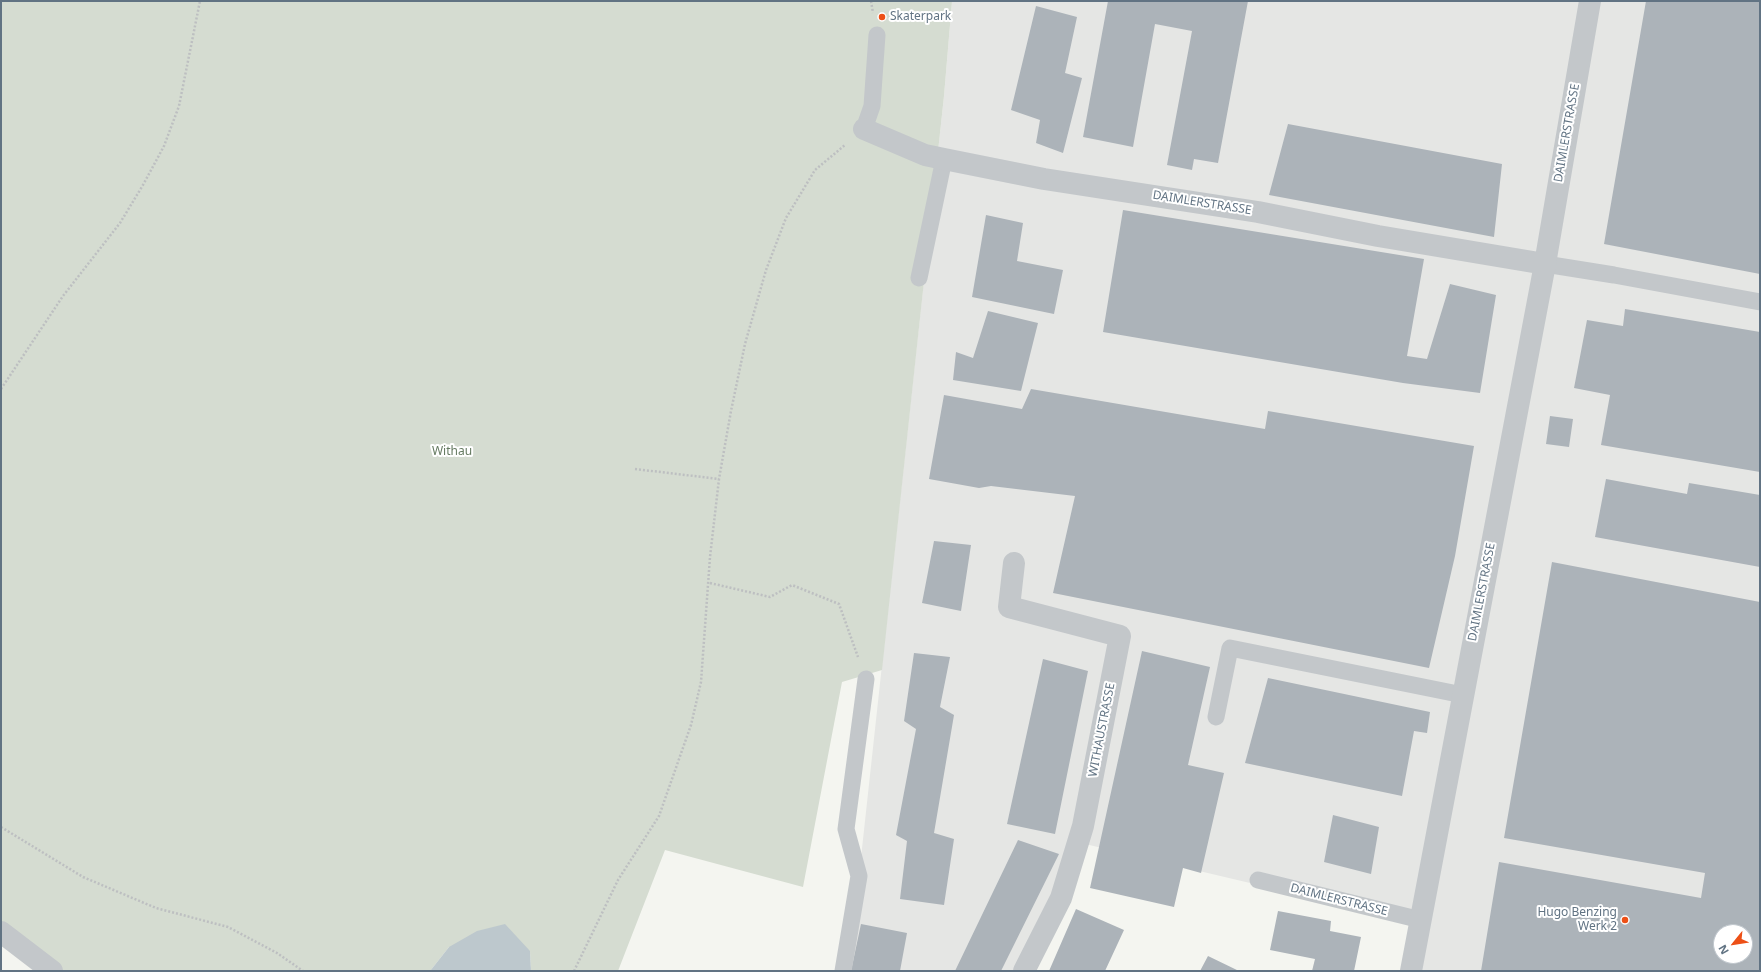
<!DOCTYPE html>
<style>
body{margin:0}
#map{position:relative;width:1761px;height:972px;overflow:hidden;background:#f4f5f0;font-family:"Noto Sans",sans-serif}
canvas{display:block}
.frame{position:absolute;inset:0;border:2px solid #617383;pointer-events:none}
.north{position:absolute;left:1713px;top:924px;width:40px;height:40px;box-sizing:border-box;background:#fff;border:1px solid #c0c7cd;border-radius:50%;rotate:240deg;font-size:11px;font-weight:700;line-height:16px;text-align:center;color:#617383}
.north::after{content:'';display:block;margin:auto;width:14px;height:18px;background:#ed5017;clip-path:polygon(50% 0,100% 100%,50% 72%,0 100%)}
</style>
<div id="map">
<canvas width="1761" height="972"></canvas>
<div class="frame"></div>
<div class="north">N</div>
</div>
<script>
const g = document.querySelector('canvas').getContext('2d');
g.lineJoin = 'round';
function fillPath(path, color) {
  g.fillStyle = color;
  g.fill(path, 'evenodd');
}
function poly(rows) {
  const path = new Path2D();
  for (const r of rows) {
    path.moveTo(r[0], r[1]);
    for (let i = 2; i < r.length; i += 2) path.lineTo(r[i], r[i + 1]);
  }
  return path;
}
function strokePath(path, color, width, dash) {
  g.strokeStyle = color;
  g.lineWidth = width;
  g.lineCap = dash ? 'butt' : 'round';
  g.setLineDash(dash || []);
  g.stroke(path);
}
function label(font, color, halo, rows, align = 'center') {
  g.font = font + ' "Noto Sans",sans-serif';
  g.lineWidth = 4;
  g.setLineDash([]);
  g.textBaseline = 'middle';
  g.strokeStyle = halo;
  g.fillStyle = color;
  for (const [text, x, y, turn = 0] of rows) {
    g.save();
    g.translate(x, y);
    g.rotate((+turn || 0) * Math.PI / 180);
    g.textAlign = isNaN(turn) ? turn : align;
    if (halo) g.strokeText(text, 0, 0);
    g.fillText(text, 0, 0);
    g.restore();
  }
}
fillPath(poly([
 [952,1,1760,1,1760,971,1411,971,1419,923,1081,843,1024,971,843,971,859,876,944,96],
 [1721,932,1745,932,1745,956,1721,956]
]), '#e5e6e4');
fillPath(poly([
 [1,1,952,1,944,96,882,670,842,682,803,887,665,850,618,971,531,971,530,951,449,947,430,971,52,971,1,932]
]), '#d5dcd1');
fillPath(poly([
 [505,924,530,951,531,971,430,971,449,947,477,931]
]), '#bdc8cd');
fillPath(poly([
 [1108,1,1248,1,1218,163,1194,159,1192,170,1167,165,1192,31,1155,24,1133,147,1083,137],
 [1646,1,1760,1,1760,274,1604,244],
 [1036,6,1077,17,1065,73,1082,78,1063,153,1036,143,1040,120,1011,110],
 [1288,124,1502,164,1494,237,1269,195],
 [1123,210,1424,259,1407,356,1427,359,1450,284,1496,295,1480,393,1403,383,1103,332],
 [986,215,1023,223,1017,261,1063,270,1054,314,972,297],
 [1625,309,1760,332,1760,472,1601,445,1610,395,1574,388,1587,320,1623,326],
 [988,311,1038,323,1021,391,953,380,956,352,973,358],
 [1031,389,1265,429,1268,411,1474,446,1455,556,1429,668,1053,593,1075,496,991,486,979,488,929,479,944,395,1022,409],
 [1550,416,1573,419,1569,447,1546,444],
 [1606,479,1687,494,1689,483,1760,495,1760,567,1595,537],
 [934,541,971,545,961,611,922,603],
 [1552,562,1760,602,1760,971,1481,971,1499,862,1701,898,1705,873,1504,838],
 [1721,932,1745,932,1745,956,1721,956],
 [1142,651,1210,667,1188,765,1224,773,1201,873,1183,868,1174,907,1090,888],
 [914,653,950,657,940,707,954,715,934,833,954,839,944,905,900,899,907,841,896,835,916,729,904,721],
 [1043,659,1088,671,1055,834,1007,824],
 [1268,678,1430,712,1427,733,1414,731,1402,796,1245,763],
 [1333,815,1379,827,1371,874,1324,862],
 [1018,840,1059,854,1001,971,955,971],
 [1076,909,1124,930,1105,971,1049,971],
 [1278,911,1331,921,1330,931,1361,937,1354,971,1312,971,1315,959,1270,950],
 [861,924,907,933,900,971,851,971],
 [1208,956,1239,971,1200,971]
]), '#acb3b9');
strokePath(poly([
 [871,1,873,13],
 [1,389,63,296,120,223,143,185,164,146,179,106,200,1],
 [635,469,719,479],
 [710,583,770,597,792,585,839,604,858,657],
 [1,827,83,877,156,908,228,927,277,953,303,971],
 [574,971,618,880,659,816,691,725,701,682,710,557,719,479,731,411,745,344,766,270,786,218,815,170,845,145]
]), '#bdbfc1', 2.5, [2, 2]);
strokePath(poly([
 [864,129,872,106,877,35],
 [1545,264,1614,275,1760,302],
 [919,278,944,159],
 [1216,717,1230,648,1463,695],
 [1258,880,1421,920],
 [843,971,859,876,846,829,866,679]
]), '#c3c7ca', 17);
strokePath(poly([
 [864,129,925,155,944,159,1044,179,1258,212,1378,236,1545,264],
 [1014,563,1009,607,1120,636,1083,826,1061,898,1024,971],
 [1,932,52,971],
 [1411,971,1545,264,1590,1]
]), '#c3c7ca', 22);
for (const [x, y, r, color] of [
 [882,17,4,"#ed5017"],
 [1625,920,4,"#ed5017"]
]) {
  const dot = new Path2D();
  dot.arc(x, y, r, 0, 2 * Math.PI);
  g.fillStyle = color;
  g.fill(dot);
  strokePath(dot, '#fff', 1.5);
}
label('12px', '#617383', '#fff', [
 ["Skaterpark",890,17],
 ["Hugo Benzing",1617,913,"right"],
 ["Werk 2",1617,927,"right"]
], 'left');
label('12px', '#617383', '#fff', [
 ["DAIMLERSTRASSE",1567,133,-80],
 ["DAIMLERSTRASSE",1202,203,9],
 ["DAIMLERSTRASSE",1482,592,-79],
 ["WITHAUSTRASSE",1102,730,-79],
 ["DAIMLERSTRASSE",1339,900,14]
]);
label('12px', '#657a61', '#fff', [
 ["Withau",452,452]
]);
</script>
